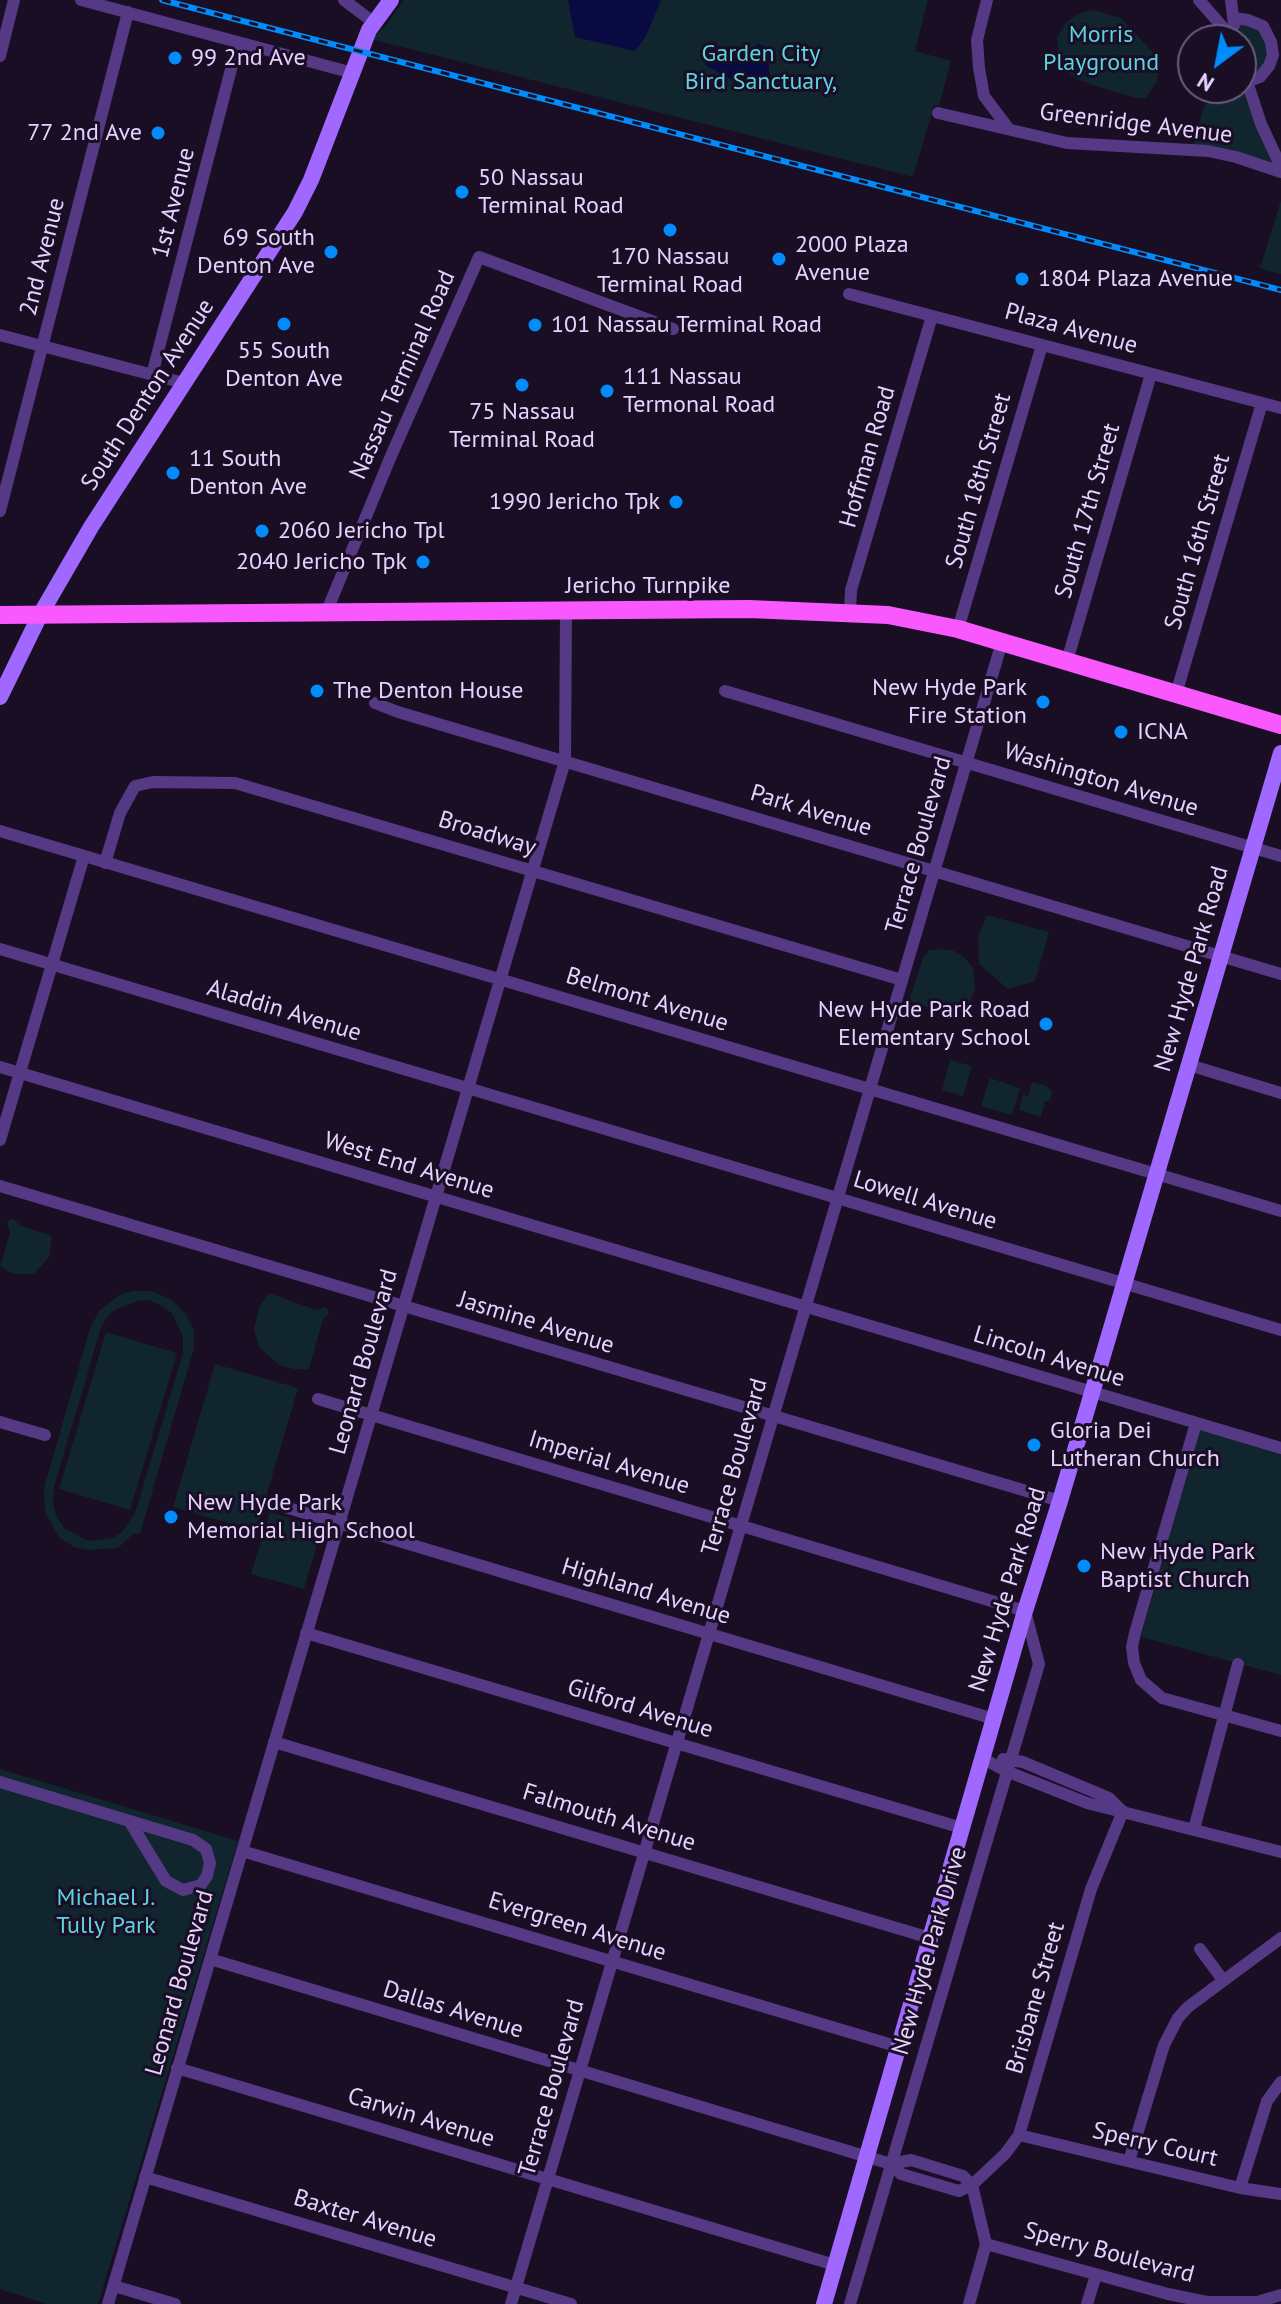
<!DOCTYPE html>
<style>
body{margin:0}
#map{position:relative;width:1281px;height:2304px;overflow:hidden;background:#190e24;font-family:"PT Sans",sans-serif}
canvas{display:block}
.north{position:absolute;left:1177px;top:24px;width:80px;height:80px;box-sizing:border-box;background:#190e24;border:2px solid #6b5c7c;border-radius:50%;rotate:212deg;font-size:22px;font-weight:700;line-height:32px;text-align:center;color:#e6d1ff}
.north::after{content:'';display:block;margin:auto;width:28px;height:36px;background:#008cfc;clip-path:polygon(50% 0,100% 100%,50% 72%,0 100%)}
</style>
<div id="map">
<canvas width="1281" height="2304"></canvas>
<div class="north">N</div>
</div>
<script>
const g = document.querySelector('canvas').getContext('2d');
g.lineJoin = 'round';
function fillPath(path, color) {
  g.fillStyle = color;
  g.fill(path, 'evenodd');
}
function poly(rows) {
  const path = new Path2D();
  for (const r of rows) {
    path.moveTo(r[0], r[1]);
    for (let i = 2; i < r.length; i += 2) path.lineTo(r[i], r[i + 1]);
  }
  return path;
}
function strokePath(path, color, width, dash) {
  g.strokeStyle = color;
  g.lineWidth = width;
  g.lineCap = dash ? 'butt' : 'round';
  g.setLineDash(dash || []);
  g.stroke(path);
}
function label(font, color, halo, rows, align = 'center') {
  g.font = font + ' "PT Sans",sans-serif';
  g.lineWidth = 6;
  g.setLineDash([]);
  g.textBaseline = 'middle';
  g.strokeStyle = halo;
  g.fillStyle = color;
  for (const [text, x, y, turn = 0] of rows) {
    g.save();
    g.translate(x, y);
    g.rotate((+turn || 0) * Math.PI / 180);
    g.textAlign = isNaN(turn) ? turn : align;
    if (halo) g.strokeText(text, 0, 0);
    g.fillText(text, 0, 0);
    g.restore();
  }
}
fillPath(poly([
 [404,0,928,0,915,51,951,61,939,106,934,105,913,177,371,39,386,25],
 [1093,10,1121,18,1160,60,1157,81,1146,98,1137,98,1098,87,1075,78,1060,66,1057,38,1066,22,1080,13],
 [1235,19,1261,27,1269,41,1267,65,1247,80,1241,58,1241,40,1236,40],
 [1241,81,1280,170,1193,145,1204,106,1231,88,1241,88],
 [1281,200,1281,274,1280,274,1264,270,1257,265,1261,265],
 [987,915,1049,932,1035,981,1008,989,979,964,978,936],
 [942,949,954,951,964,957,973,968,975,989,966,1010,958,1018,909,1001,923,958,929,950],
 [950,1060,972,1066,963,1096,942,1090],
 [990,1078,1020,1088,1012,1115,981,1106],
 [1032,1082,1047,1086,1052,1092,1050,1101,1045,1101,1041,1117,1019,1110,1023,1095,1028,1096],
 [13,1219,21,1226,52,1236,49,1257,34,1274,14,1274,0,1266,10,1233,7,1221],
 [133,1291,152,1291,172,1300,186,1314,194,1331,194,1348,140,1534,134,1533,118,1548,88,1550,74,1547,59,1537,45,1513,44,1488,90,1328,99,1311,119,1295],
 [148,1300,160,1305,172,1313,183,1337,183,1353,135,1513,121,1533,113,1538,88,1541,64,1528,56,1515,53,1502,54,1487,100,1331,106,1318,116,1309,138,1301],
 [269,1293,316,1310,326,1307,329,1314,323,1319,309,1369,294,1369,279,1365,259,1347,254,1329,259,1307],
 [106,1332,177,1353,130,1510,59,1489],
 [215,1364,298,1388,256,1531,173,1507],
 [1200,1429,1281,1453,1281,1675,1141,1637],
 [270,1512,322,1528,304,1589,251,1574],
 [0,1769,238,1841,98,2304,46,2304,0,2289]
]), '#11252e');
fillPath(poly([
 [568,0,661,0,646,36,635,51,575,37],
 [757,44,772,48,768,59,770,76,762,90,743,86,704,64,716,60,740,62,747,58]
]), '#090a42');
strokePath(poly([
 [81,0,353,73],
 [344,0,373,22],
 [987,0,977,40,979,68,984,96,1009,129],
 [1199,0,1234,40],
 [1231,0,1234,25],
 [1234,18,1248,20,1263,26,1271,42,1273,55,1269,66,1260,77,1247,82],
 [0,56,14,0],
 [1241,63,1261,124,1281,167],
 [938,113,1067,143,1208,151,1236,157,1281,172],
 [849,294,1281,408],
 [0,335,184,383],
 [152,375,238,42],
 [0,511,128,12],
 [850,612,851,590,932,316],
 [326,613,391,456,479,257,673,329],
 [958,629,1042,345],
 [1067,661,1151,374],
 [725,691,1281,856],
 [1176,694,1262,403],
 [375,703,398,712,1281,974],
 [0,831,1281,1211],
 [105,863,120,813,135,786,153,782,235,783,902,980],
 [0,949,1281,1330],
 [1189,1065,1281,1093],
 [0,1067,1281,1448],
 [0,1140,84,856],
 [0,1186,1060,1501],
 [318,1399,1025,1611,1039,1664,850,2304],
 [0,1422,45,1435],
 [1196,1423,1135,1633,1132,1647,1134,1663,1141,1680,1162,1698,1281,1731],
 [285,1507,994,1719],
 [306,1633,962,1828],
 [274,1742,930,1938],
 [982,1758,1006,1771,1087,1803,1281,1852],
 [1003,1759,1023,1762,1109,1798,1120,1809],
 [0,1782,193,1840,206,1849,210,1863,207,1876,201,1885,183,1890,166,1881,130,1822],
 [1123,1811,1091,1889,1019,2135,1005,2154,972,2185,959,2191,901,2174,891,2164,911,2160,963,2176,972,2185,986,2244,1168,2294,1207,2302,1257,2302,1281,2295],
 [1194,1829,1238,1664],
 [242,1851,899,2047],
 [1200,1949,1223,1980],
 [210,1959,891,2164],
 [177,2068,835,2265],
 [1019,2135,1240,2188,1281,2194],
 [1129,2161,1164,2045,1178,2018,1188,2007,1281,1938],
 [145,2177,571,2304],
 [1240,2188,1267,2101,1281,2082],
 [114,2286,175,2304],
 [108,2304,565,761,566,610],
 [511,2304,1002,642],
 [969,2304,986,2244],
 [1087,2304,1096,2275]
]), '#553984', 12);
strokePath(poly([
 [0,697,40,615,91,527,295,212,311,180,369,30,391,0],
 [824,2304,1025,1611,1060,1501,1281,753]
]), '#a068ff', 16);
strokePath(poly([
 [0,615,749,609,888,615,958,629,1281,725]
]), '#fa58ff', 18);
const rail = poly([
 [162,0,1281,290]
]);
strokePath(rail, '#008cfc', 6);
strokePath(rail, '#190e24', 3, [9]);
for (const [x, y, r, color] of [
 [175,58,8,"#008cfc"],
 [158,133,8,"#008cfc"],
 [462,192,8,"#008cfc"],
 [670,230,8,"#008cfc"],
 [331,252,8,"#008cfc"],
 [779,259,8,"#008cfc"],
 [1022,279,8,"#008cfc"],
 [284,324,8,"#008cfc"],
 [535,325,8,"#008cfc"],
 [522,385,8,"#008cfc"],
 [607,391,8,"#008cfc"],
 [173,473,8,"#008cfc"],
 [676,502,8,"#008cfc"],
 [262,531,8,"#008cfc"],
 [423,562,8,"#008cfc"],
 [317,691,8,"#008cfc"],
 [1043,702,8,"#008cfc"],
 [1121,732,8,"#008cfc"],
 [1046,1024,8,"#008cfc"],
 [1034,1445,8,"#008cfc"],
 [171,1517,8,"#008cfc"],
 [1084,1566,8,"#008cfc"]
]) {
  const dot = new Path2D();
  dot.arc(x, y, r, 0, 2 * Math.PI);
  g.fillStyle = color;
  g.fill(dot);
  strokePath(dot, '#190e24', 3);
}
label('24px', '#5cd4e1', '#190e24', [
 ["Morris",1101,35],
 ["Playground",1101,63],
 ["Garden City",761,54],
 ["Bird Sanctuary,",761,82],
 ["Michael J.",106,1898],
 ["Tully Park",106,1926]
]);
label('24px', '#e6d1ff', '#190e24', [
 ["99 2nd Ave",191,58],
 ["77 2nd Ave",142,133,"right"],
 ["50 Nassau",478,178],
 ["Terminal Road",478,206],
 ["69 South",315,238,"right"],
 ["Denton Ave",315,266,"right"],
 ["2000 Plaza",795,245],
 ["Avenue",795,273],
 ["170 Nassau",670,257,"center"],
 ["Terminal Road",670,285,"center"],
 ["1804 Plaza Avenue",1038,279],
 ["101 Nassau Terminal Road",551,325],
 ["55 South",284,351,"center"],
 ["Denton Ave",284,379,"center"],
 ["111 Nassau",623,377],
 ["Termonal Road",623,405],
 ["75 Nassau",522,412,"center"],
 ["Terminal Road",522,440,"center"],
 ["11 South",189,459],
 ["Denton Ave",189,487],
 ["1990 Jericho Tpk",660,502,"right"],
 ["2060 Jericho Tpl",278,531],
 ["2040 Jericho Tpk",407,562,"right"],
 ["New Hyde Park",1027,688,"right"],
 ["Fire Station",1027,716,"right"],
 ["The Denton House",333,691],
 ["ICNA",1137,732],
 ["New Hyde Park Road",1030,1010,"right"],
 ["Elementary School",1030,1038,"right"],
 ["Gloria Dei",1050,1431],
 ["Lutheran Church",1050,1459],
 ["New Hyde Park",187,1503],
 ["Memorial High School",187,1531],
 ["New Hyde Park",1100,1552],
 ["Baptist Church",1100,1580]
], 'left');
label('24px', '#e6d1ff', '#190e24', [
 ["Greenridge Avenue",1136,124,7],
 ["1st Avenue",174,203,-76],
 ["2nd Avenue",43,257,-76],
 ["Plaza Avenue",1071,329,15],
 ["Nassau Terminal Road",403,375,-66],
 ["South Denton Avenue",148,395,-57],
 ["Hoffman Road",868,457,-74],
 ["South 18th Street",979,481,-74],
 ["South 17th Street",1088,511,-74],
 ["South 16th Street",1198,542,-74],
 ["Jericho Turnpike",648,586],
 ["Washington Avenue",1101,780,17],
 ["Park Avenue",811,811,17],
 ["Broadway",487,834,17],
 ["Terrace Boulevard",919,845,-74],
 ["New Hyde Park Road",1192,969,-74],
 ["Belmont Avenue",647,1000,17],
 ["Aladdin Avenue",284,1011,17],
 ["West End Avenue",409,1166,17],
 ["Lowell Avenue",925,1201,17],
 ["Jasmine Avenue",536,1323,17],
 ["Lincoln Avenue",1049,1357,17],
 ["Leonard Boulevard",364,1362,-74],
 ["Imperial Avenue",609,1463,17],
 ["Terrace Boulevard",735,1467,-74],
 ["New Hyde Park Road",1008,1590,-73],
 ["Highland Avenue",646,1592,17],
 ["Gilford Avenue",640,1709,17],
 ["Falmouth Avenue",609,1818,17],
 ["Evergreen Avenue",577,1927,17],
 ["New Hyde Park Drive",930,1951,-74],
 ["Leonard Boulevard",180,1983,-74],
 ["Brisbane Street",1036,1998,-74],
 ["Dallas Avenue",453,2010,17],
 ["Terrace Boulevard",552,2088,-74],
 ["Carwin Avenue",421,2118,17],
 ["Sperry Court",1155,2145,13],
 ["Baxter Avenue",365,2219,17],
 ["Sperry Boulevard",1109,2253,15]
]);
</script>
